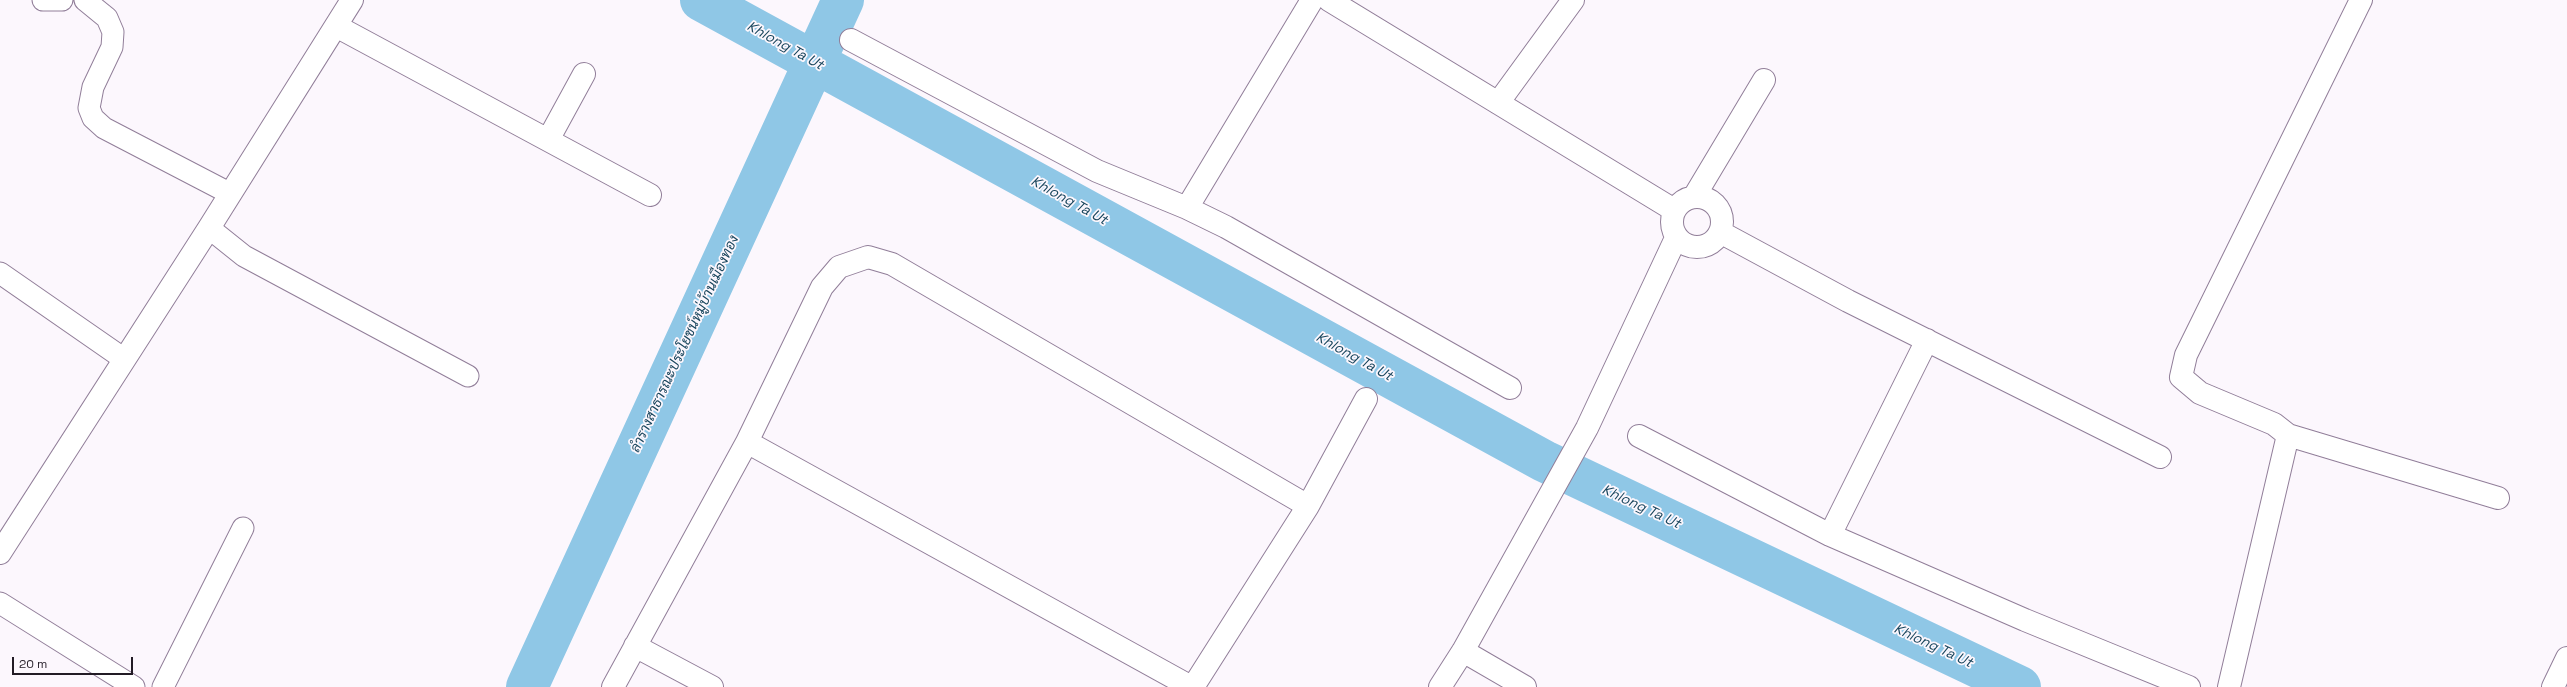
<!DOCTYPE html>
<meta charset="utf-8">
<style>
body{margin:0}
#map{position:relative;width:2567px;height:687px;overflow:hidden;background:#fcf7fd;font-family:"Space Grotesk",sans-serif}
canvas{display:block}
.scale{position:absolute;left:12px;top:657px;width:121px;height:18px;box-sizing:border-box;border:2px solid #221b25;border-top:0;padding-left:5px;font-size:12px;line-height:14px;white-space:nowrap;color:#221b25;-webkit-text-stroke:3px #fcf7fd;paint-order:stroke}
</style>
<div id="map">
<canvas width="2567" height="687"></canvas>
<div class="scale">20 m</div>
</div>
<script>
const g = document.querySelector('canvas').getContext('2d');
g.lineJoin = 'round';
function poly(rows) {
  const path = new Path2D();
  for (const r of rows) {
    if (r.length === 3) {
      path.moveTo(r[0] + r[2], r[1]);
      path.arc(r[0], r[1], r[2], 0, 2 * Math.PI);
      continue;
    }
    path.moveTo(r[0], r[1]);
    for (let i = 2; i < r.length; i += 2) path.lineTo(r[i], r[i + 1]);
  }
  return path;
}
function strokePath(path, color, width, dash) {
  g.strokeStyle = color;
  g.lineWidth = width;
  g.lineCap = dash ? 'butt' : 'round';
  g.setLineDash(dash || []);
  g.stroke(path);
}
function label(font, color, halo, rows, align = 'center') {
  g.font = font + ' "Space Grotesk",Sarabun,sans-serif';
  g.lineWidth = 3.5;
  g.setLineDash([]);
  g.textBaseline = 'middle';
  g.strokeStyle = halo;
  g.fillStyle = color;
  for (const [text, x, y, turn = 0] of rows) {
    g.save();
    g.translate(x, y);
    g.rotate((+turn || 0) * Math.PI / 180);
    g.textAlign = isNaN(turn) ? turn : align;
    if (halo) g.strokeText(text, 0, 0);
    g.fillText(text, 0, 0);
    g.restore();
  }
}
strokePath(poly([
 [701,0,1544,461,2020,687],
 [527,687,843,0]
]), '#8fc7e6', 42);
const service = poly([
 [43,0,62,0],
 [85,0,107,18,113,32,112,47,93,87,89,108,93,118,104,128,229,193],
 [209,228,244,256,468,376],
 [0,273,124,359],
 [0,603,134,687],
 [163,687,243,528]
]);
const minor = poly([
 [1312,0,1187,208,1226,227,1510,388],
 [1329,0,1674,210],
 [336,26,650,195],
 [851,40,1097,171,1187,208],
 [1498,103,1573,0],
 [548,140,584,74],
 [1697,222,25],
 [1694,197,1764,80],
 [1720,232,1848,301,2160,457],
 [2288,435,2498,498],
 [1639,436,1830,535,2025,620,2189,687],
 [747,442,1191,687],
 [1830,535,1927,340],
 [0,553,209,228,352,0],
 [635,646,712,687],
 [1463,651,1525,687],
 [613,687,747,442,822,287,839,267,868,257,892,264,1308,506],
 [1193,687,1308,506,1366,399],
 [1440,687,1463,651,1587,428,1676,238],
 [2229,687,2288,435,2274,424,2200,393,2181,377,2186,355,2361,0],
 [2553,687,2567,658]
]);
strokePath(service, '#917e99', 23);
strokePath(minor, '#917e99', 24);
strokePath(service, '#fff', 21);
strokePath(minor, '#fff', 22);
label('italic 14px', '#19465d', '#fcf7fd', [
 ["Khlong Ta Ut",785,46,29],
 ["Khlong Ta Ut",1069,201,29],
 ["ลำรางสาธารณะประโยชน์หมู่บ้านเมืองทอง",685,344,-65],
 ["Khlong Ta Ut",1354,357,29],
 ["Khlong Ta Ut",1641,507,25],
 ["Khlong Ta Ut",1933,646,25]
]);
</script>
